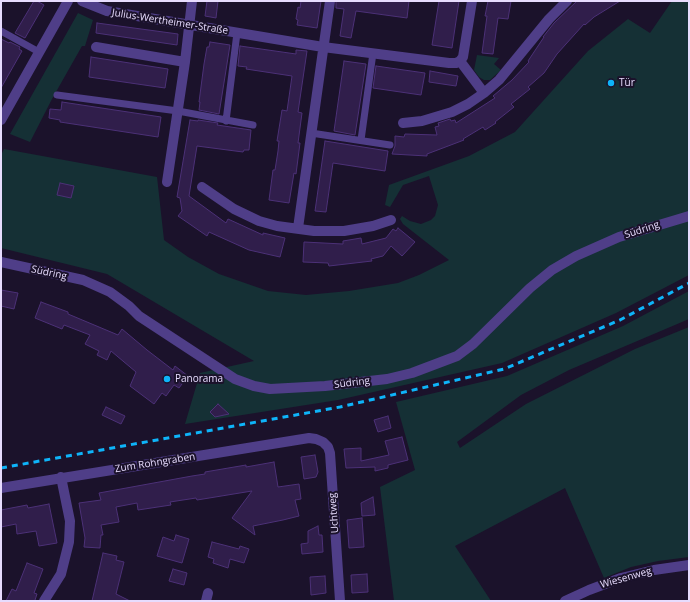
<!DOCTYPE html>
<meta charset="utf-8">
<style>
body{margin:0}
#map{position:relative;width:690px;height:602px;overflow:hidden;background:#1b122b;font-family:"Open Sans",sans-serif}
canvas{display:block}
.frame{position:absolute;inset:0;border:2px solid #e7dcfe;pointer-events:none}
</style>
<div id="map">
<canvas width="690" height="602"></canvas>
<div class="frame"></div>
</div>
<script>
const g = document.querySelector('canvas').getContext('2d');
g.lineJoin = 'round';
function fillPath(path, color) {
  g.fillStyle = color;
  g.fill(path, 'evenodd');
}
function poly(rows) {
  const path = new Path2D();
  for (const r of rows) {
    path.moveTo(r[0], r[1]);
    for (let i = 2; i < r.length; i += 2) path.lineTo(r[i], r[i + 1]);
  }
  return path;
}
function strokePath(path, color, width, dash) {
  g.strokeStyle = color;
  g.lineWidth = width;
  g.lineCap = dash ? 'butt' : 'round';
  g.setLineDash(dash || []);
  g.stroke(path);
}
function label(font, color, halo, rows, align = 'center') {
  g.font = font + ' "Open Sans",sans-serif';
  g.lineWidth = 4;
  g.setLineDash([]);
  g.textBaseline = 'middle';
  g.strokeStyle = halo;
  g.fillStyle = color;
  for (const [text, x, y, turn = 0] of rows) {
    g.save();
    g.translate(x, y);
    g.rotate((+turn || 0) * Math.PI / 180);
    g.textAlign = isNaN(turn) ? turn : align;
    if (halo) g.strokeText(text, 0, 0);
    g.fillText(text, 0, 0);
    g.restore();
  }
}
fillPath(poly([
 [672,1,689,1,689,275,616,313,502,363,338,400,185,424,200,373,254,361,107,274,1,248,1,155,4,149,157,177,164,240,188,257,219,274,268,291,306,295,349,291,398,283,419,275,449,260,403,224,400,219,402,216,410,221,421,224,431,220,435,216,438,205,429,176,403,185,390,207,385,205,389,185,469,156,515,132,588,51,628,19,650,33],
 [78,13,93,20,85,46,82,46,52,99,30,142,10,134],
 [477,55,499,58,494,64,501,70,490,80,484,80,479,77,474,70],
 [689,291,689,319,569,370,521,395,457,442,460,448,526,404,635,349,689,327,689,557,658,561,631,567,604,578,565,488,455,546,491,601,394,601,380,487,415,470,396,402,507,376,623,326]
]), '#153035');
const building = poly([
 [34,1,37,1,44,5,25,38,15,33,34,1],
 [207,1,218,1,216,18,205,16,207,1],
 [301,1,321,1,317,28,297,25,298,20,296,19,298,7,300,8,301,1],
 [336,1,409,1,407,18,356,11,351,38,340,36,344,9,336,8,336,1],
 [439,1,459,1,452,48,432,45,439,1],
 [488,1,511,1,508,19,498,18,493,54,482,53,487,16,485,16,488,1],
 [577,1,620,1,594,17,585,25,584,24,557,54,544,73,528,87,530,89,511,104,514,107,495,122,496,123,485,130,483,127,463,139,464,140,427,154,427,156,392,154,395,146,395,136,404,137,405,134,437,135,435,127,439,126,438,123,450,119,451,121,455,120,456,123,495,98,493,96,512,80,529,62,528,61,544,37,543,37,554,23,577,1],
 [97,23,178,34,177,45,96,33,97,23],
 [1,39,9,43,10,42,20,47,19,49,22,51,1,88,1,39],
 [210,42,230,45,219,114,199,110,200,102,199,102,204,64,207,47,209,47,210,42],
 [240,46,296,54,296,50,307,51,298,112,302,113,298,143,300,143,296,174,294,173,289,203,269,200,273,170,275,170,278,151,279,141,277,141,282,110,287,111,292,76,246,69,247,67,238,66,240,46],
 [91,57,168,69,165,88,89,77,91,57],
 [344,61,366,64,355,135,334,131,344,61],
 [376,66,425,73,421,95,373,88,376,66],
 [430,71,458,76,456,86,429,82,430,71],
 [62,102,161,117,158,137,60,122,60,120,49,118,50,109,61,110,62,102],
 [190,120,198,121,198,120,218,123,217,125,251,130,249,150,244,150,243,152,197,146,189,196,226,223,228,219,263,235,263,233,285,238,280,257,249,250,209,232,207,236,178,216,182,211,180,198,177,197,190,120],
 [325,141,388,151,385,171,333,163,326,212,315,211,325,141],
 [60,183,74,186,71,198,57,195,60,183],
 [398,228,415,242,402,256,391,246,383,256,371,259,372,261,329,266,328,263,303,262,304,242,343,244,343,241,361,238,362,244,386,238,393,229,396,231,398,228],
 [1,290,18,293,14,309,1,306,1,290],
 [41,302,68,312,68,314,118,335,122,329,147,350,173,370,175,366,188,376,179,388,174,385,166,396,162,393,154,404,130,386,136,372,111,351,107,360,97,355,99,351,85,344,90,335,64,325,62,329,35,318,41,302],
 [218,404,229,414,215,417,210,412,218,404],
 [106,407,125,416,121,424,102,415,106,407],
 [388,416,391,428,378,432,374,420,388,416],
 [402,437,408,460,388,465,388,468,375,471,375,467,346,468,344,449,361,448,361,461,389,455,385,441,402,437],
 [315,455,318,472,316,477,304,479,301,457,315,455],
 [274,462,278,487,299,484,301,499,295,500,299,516,283,520,253,526,255,535,232,518,252,491,197,500,196,498,170,502,171,505,138,510,137,503,116,507,119,522,101,525,103,535,101,535,100,548,84,547,85,538,79,503,101,500,99,493,192,476,205,474,205,472,246,465,246,467,274,462],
 [373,497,375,515,362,516,361,503,373,497],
 [49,504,57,543,39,546,36,531,17,534,16,524,1,527,1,510,27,505,28,508,49,504],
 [362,518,364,547,349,548,347,520,362,518],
 [318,526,319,535,322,535,323,552,302,554,301,544,308,543,308,531,318,526],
 [176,535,189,539,182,563,157,556,163,537,174,541,176,535],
 [212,542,239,549,240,546,249,549,244,563,230,559,228,568,213,563,214,559,208,557,212,542],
 [103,553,117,556,116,560,124,562,116,594,130,601,92,601,103,553],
 [27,563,43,569,34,593,37,594,35,600,37,601,6,601,12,589,16,591,27,563],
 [173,569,187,573,184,585,169,581,173,569],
 [367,574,368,592,352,593,351,575,367,574],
 [325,576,326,593,311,595,310,577,325,576]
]);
fillPath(building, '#301e4b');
strokePath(building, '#4c3177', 1);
strokePath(poly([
 [1,31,39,52],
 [57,95,178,111,253,125],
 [226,121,237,33],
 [311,133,390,145],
 [361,140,373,53]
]), '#4f3e88', 7);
strokePath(poly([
 [82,1,107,11,323,47,449,63,456,63,460,61,463,57,472,1],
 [96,47,185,62],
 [460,61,484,93,499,80,549,19,567,1],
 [1,120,68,1],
 [403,123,422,121,452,112,468,104,484,93],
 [167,182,185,62,192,1],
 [202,187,234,209,259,221,277,226,314,231,344,231,373,226,391,220],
 [298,228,330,1],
 [1,262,83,280,110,292,129,306,139,316,235,379,254,386,270,389,325,386,387,379,412,373,457,356,473,344,530,288,552,270,576,256,619,237,689,216],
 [1,488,309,438,316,439,323,442,328,447,330,453,340,601],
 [44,601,61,574,69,542,70,521,61,477],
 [206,601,208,593],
 [565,601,589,590,621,578,654,570,689,565]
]), '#4f3e88', 10);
strokePath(poly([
 [1,468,340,407,504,369,620,320,689,283]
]), '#0eb4f9', 3, [6, 5]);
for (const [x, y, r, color] of [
 [611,83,4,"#0eb4f9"],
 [167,379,4,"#0eb4f9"]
]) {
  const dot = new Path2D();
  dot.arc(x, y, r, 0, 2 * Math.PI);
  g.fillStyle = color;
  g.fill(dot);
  strokePath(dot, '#1b122b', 1.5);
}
label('10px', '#e7dcfe', '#1b122b', [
 ["Julius-Wertheimer-Straße",170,22,9],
 ["Südring",642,230,-18],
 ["Südring",49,273,12],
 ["Südring",352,383,-7],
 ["Zum Rohngraben",155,463,-9],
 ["Uchtweg",334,513,-94],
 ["Wiesenweg",626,578,-16]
]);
label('10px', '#e7dcfe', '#1b122b', [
 ["Tür",619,83],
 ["Panorama",175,379]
], 'left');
</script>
